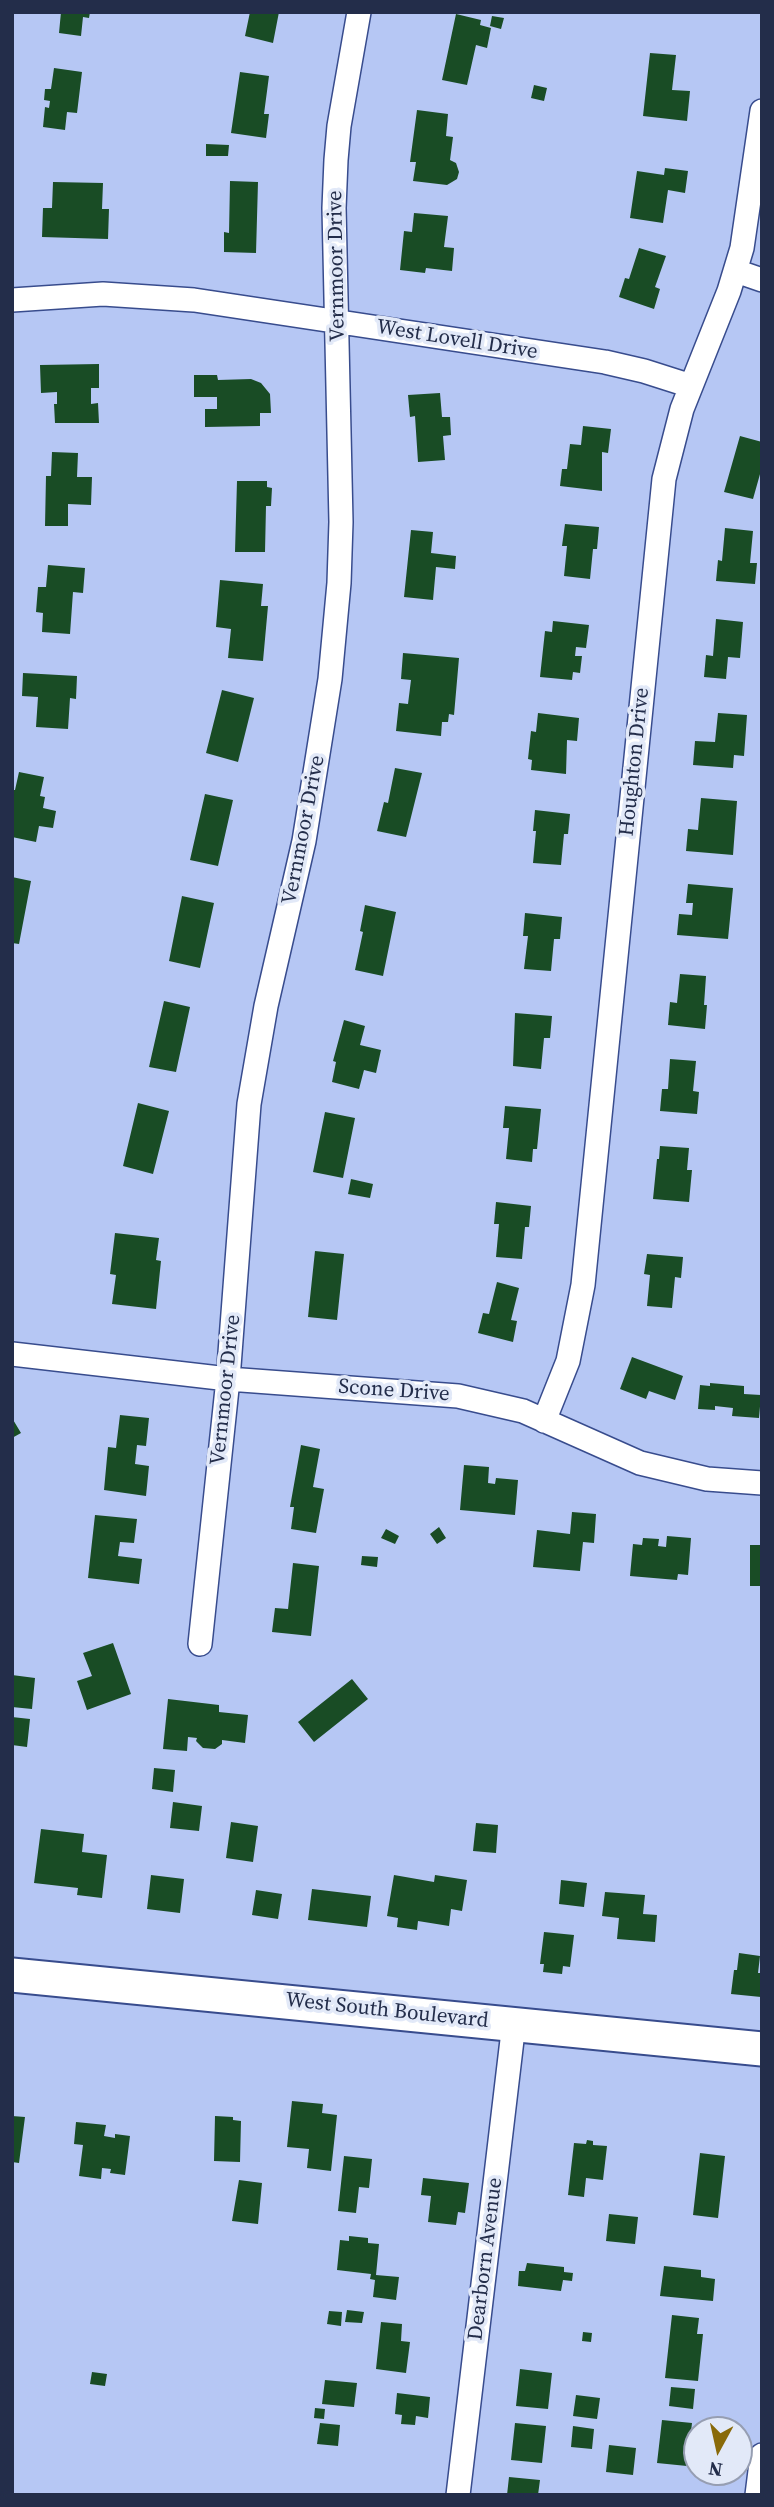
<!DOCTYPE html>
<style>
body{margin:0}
#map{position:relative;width:774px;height:2507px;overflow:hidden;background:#b6c7f4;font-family:"Source Serif 4",serif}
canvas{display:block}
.frame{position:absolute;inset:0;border:14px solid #232d4a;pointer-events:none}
.north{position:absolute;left:683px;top:2416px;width:70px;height:70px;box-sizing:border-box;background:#e2e9f8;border:2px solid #969eb2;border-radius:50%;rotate:188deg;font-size:19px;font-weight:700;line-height:28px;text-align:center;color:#232d4a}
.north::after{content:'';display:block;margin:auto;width:24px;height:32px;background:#896a09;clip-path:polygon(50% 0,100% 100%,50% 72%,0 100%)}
</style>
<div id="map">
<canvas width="774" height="2507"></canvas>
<div class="frame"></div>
<div class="north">N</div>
</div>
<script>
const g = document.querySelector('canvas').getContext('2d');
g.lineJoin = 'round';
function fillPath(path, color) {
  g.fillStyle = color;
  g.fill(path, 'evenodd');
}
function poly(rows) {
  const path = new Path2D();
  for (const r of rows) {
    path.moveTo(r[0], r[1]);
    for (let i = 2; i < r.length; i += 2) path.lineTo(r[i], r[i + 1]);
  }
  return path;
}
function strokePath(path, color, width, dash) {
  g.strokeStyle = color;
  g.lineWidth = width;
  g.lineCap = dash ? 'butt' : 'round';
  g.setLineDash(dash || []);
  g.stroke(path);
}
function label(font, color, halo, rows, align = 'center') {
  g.font = font + ' "Source Serif 4",serif';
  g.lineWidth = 7;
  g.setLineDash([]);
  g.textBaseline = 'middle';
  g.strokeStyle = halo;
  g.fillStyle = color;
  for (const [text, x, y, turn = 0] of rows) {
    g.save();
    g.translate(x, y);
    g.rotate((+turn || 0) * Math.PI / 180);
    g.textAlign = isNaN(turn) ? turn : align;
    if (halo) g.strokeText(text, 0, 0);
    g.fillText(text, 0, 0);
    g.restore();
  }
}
fillPath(poly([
 [61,12,90,12,89,18,83,17,81,36,59,33],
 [250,12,279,12,273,43,245,36],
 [456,14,481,20,480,25,491,28,487,48,476,45,467,85,442,80],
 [492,16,504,18,501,29,490,26],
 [650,53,676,55,672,90,690,91,687,121,643,116],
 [54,68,82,72,77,113,67,112,65,130,43,127,45,107,49,108,50,101,44,100,45,89,51,89],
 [240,72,269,76,264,114,269,114,266,138,231,133],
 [534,85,547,88,544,101,531,98],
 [417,110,448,114,446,136,453,137,450,160,456,163,459,172,457,179,447,185,413,181,416,162,410,162],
 [206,144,229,145,228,156,206,156],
 [665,168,688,171,685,193,668,190,663,223,630,218,637,171,664,175],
 [230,181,258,182,256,253,224,252,224,232,229,233],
 [53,182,103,183,102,209,109,209,108,239,42,237,43,208,52,208],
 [414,213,448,216,444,247,454,248,452,271,426,268,425,273,400,270,404,231,412,232],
 [639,248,666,256,655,287,660,289,654,309,619,297,625,278,629,279],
 [99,364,99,388,91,388,91,404,98,403,99,423,55,423,54,404,57,404,57,392,41,393,40,365],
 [194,375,217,375,218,380,251,379,261,383,270,394,271,413,260,413,260,426,205,427,205,409,217,409,217,397,194,397],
 [440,393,442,417,450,417,451,435,443,436,445,460,418,462,415,416,410,417,408,395],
 [583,426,611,429,608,453,602,452,602,491,560,486,562,469,567,469,570,444,581,445],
 [740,436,762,442,762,467,753,499,724,492],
 [52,452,78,453,77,477,92,477,91,505,68,504,68,526,45,526,46,476,51,476],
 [237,481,267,481,267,487,272,488,271,506,266,506,265,552,235,552],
 [565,524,599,527,597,549,593,549,590,579,564,576,567,546,562,546],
 [725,528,753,531,750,563,757,563,755,584,716,581,718,560,722,561],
 [411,530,433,532,431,553,456,556,455,569,436,567,433,600,404,597],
 [48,565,85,568,83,593,73,592,70,634,42,632,43,613,36,612,38,587,46,587],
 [220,580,263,584,261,606,268,606,263,661,228,658,231,629,216,627],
 [716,619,743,622,740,658,728,657,726,679,704,677,706,655,713,656],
 [553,621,589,625,586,648,576,647,575,656,582,656,580,673,573,672,572,680,540,677,545,631,552,632],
 [403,653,459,658,454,715,449,714,448,722,442,722,441,736,396,731,399,703,408,704,411,680,401,679],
 [23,673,77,676,76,699,70,698,68,729,36,727,38,697,22,696],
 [222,690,254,698,238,762,206,753],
 [538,713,579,718,577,741,567,740,566,774,531,770,532,760,528,759,531,731,536,732],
 [718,713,747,715,744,756,734,755,733,768,693,765,695,741,715,742],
 [395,768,422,773,406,837,377,831,384,802,388,803],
 [19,772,44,777,40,796,45,797,43,808,56,811,53,828,39,826,36,842,12,837,12,790,15,790],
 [205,794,233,800,218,866,190,860],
 [701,798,737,801,733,855,686,851,688,829,698,830],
 [535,810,570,814,568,834,564,834,561,865,533,863,536,831,533,831],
 [12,877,31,881,19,944,12,943],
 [688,884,733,888,728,939,677,935,679,914,692,915,693,903,686,903],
 [182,896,214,903,200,968,169,961],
 [365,905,396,912,383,976,355,970,363,932,360,931],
 [525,913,562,917,560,939,554,939,551,971,524,969,528,936,523,936],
 [680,974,706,976,704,1005,707,1005,705,1029,668,1025,670,1002,677,1003],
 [164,1001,190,1007,176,1072,149,1067],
 [515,1013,552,1016,550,1038,544,1038,541,1069,513,1066],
 [344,1020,365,1026,360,1045,381,1050,376,1073,364,1070,359,1089,332,1082,336,1062,333,1061],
 [670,1059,696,1061,693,1091,699,1092,697,1114,660,1111,662,1089,668,1089],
 [138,1103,169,1111,153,1174,123,1166],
 [505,1106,541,1109,537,1149,533,1149,532,1162,506,1159,509,1128,503,1128],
 [325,1112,355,1118,343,1178,313,1172],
 [660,1146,689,1148,687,1170,692,1170,689,1202,653,1199,657,1159,659,1159],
 [351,1179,373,1184,370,1198,348,1194],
 [496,1202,531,1206,529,1227,525,1227,522,1259,496,1257,499,1224,494,1224],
 [115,1233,159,1238,156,1260,161,1261,156,1309,112,1304,116,1275,110,1274],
 [315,1251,344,1254,337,1320,308,1317],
 [647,1254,683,1257,681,1278,675,1277,672,1308,647,1306,650,1275,644,1274],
 [497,1282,519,1288,511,1320,517,1321,513,1342,478,1333,483,1313,489,1314],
 [632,1357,683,1376,675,1400,649,1391,646,1399,620,1389],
 [710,1383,744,1386,744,1394,761,1395,759,1418,732,1416,733,1408,715,1406,715,1410,698,1409,700,1385,710,1386],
 [120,1415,149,1418,146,1446,137,1445,135,1464,149,1466,146,1496,104,1490,108,1447,116,1448],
 [12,1418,21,1433,12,1438],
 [301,1445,320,1449,313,1487,324,1489,316,1533,291,1529,294,1507,290,1507],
 [464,1465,489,1467,488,1483,495,1484,496,1478,518,1480,515,1515,460,1510],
 [572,1512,596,1514,594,1543,583,1542,580,1571,533,1567,537,1530,570,1534],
 [95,1515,137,1519,134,1543,120,1542,118,1556,142,1559,139,1584,88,1578],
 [439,1527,446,1538,437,1544,430,1534],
 [386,1529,399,1536,395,1544,381,1538],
 [667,1536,691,1538,688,1575,678,1574,677,1580,630,1576,633,1544,642,1545,643,1538,659,1539,658,1546,666,1547],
 [750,1545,762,1545,762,1586,750,1586],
 [362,1556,378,1557,377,1567,361,1565],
 [293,1563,319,1566,311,1636,272,1632,275,1608,288,1609],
 [113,1643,131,1694,87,1710,77,1681,92,1676,83,1653],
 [12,1675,35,1678,32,1709,12,1707],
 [352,1679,368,1699,314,1742,298,1722],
 [168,1699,219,1705,219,1712,248,1715,245,1743,222,1740,222,1744,215,1749,203,1748,196,1741,197,1738,188,1737,187,1751,163,1749],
 [12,1717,30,1719,27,1747,12,1745],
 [154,1768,175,1770,173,1792,152,1789],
 [173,1802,202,1806,199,1831,170,1828],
 [231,1822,258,1826,253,1862,226,1858],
 [476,1823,498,1825,496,1853,473,1851],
 [41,1829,84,1834,82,1852,107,1855,102,1898,77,1895,78,1888,34,1883],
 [151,1875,184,1879,180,1913,147,1909],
 [394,1875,434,1882,435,1875,467,1880,462,1911,451,1909,449,1926,418,1921,417,1930,397,1927,398,1918,387,1916],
 [561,1880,587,1883,584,1907,559,1904],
 [312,1889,371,1896,367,1927,308,1920],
 [256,1890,282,1894,278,1919,252,1915],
 [605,1892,645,1895,643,1914,657,1915,655,1942,617,1939,619,1918,602,1916],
 [544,1932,574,1935,570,1967,563,1966,562,1974,543,1972,544,1964,540,1964],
 [739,1953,760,1956,758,1973,762,1973,761,1997,731,1994,734,1970,737,1970],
 [292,2101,323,2104,322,2113,337,2115,331,2171,307,2168,309,2149,287,2147],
 [12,2116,25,2117,19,2163,12,2162],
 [215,2116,233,2117,233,2120,241,2121,240,2162,214,2161],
 [76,2122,106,2125,104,2136,115,2138,115,2134,130,2136,125,2175,110,2173,111,2169,102,2168,101,2179,79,2176,83,2145,74,2144],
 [587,2140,593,2141,593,2145,607,2146,603,2180,586,2178,584,2197,568,2195,574,2143,586,2144],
 [700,2153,725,2156,718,2218,693,2215],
 [344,2156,372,2159,369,2188,359,2187,356,2213,338,2211],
 [423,2178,469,2183,465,2213,458,2212,456,2225,428,2222,431,2196,421,2195],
 [239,2180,262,2183,258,2224,232,2221],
 [609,2214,638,2217,635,2244,606,2241],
 [349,2236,368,2238,368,2243,379,2244,376,2275,399,2277,396,2300,373,2297,375,2280,370,2279,371,2274,337,2270,340,2240,349,2241],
 [527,2263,564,2267,564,2272,573,2273,572,2281,563,2280,561,2291,518,2286,519,2271,525,2271],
 [664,2266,701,2270,701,2277,715,2279,713,2301,660,2296],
 [347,2310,364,2312,362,2323,345,2322],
 [329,2311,342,2312,341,2326,327,2324],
 [672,2315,699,2318,697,2334,703,2334,698,2381,665,2378],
 [381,2322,402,2324,401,2341,410,2342,406,2373,376,2369],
 [583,2332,592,2333,591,2342,582,2341],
 [520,2369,552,2373,548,2409,516,2406],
 [92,2372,107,2374,105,2386,90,2384],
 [325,2380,357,2383,354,2407,322,2404],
 [671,2387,695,2389,693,2409,669,2406],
 [397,2393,430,2397,428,2418,416,2416,415,2425,401,2424,402,2415,395,2414],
 [576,2395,600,2398,597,2419,573,2416],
 [315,2408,325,2409,324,2419,314,2418],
 [662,2420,692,2423,687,2466,657,2463],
 [320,2423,340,2425,338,2446,317,2444],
 [515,2423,546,2426,542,2463,511,2460],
 [573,2426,594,2429,592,2449,571,2447],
 [609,2445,636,2448,633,2475,606,2472],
 [509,2477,540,2480,538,2495,507,2495]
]), '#194c25');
const street = poly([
 [736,271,762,280],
 [12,300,103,294,194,300,605,362,644,371,691,386],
 [12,1354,228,1379,458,1396,523,1411,640,1463,707,1479,762,1483],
 [544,1421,568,1361,583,1285,664,479,682,409,729,291,742,248,762,111],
 [200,1644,228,1379,249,1104,266,1006,304,841,330,679,339,583,341,522,334,208,336,160,339,126,359,12],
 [458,2495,514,2023],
 [757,2495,762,2455]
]);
const secondary = poly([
 [12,1975,762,2049]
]);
strokePath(street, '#384c8d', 26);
strokePath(secondary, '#384c8d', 37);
strokePath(street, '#fff', 23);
strokePath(secondary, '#fff', 33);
label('21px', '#232d4a', '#e2e9f8', [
 ["Vernmoor Drive",337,266,-91],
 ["West Lovell Drive",457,340,9],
 ["Houghton Drive",635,762,-84],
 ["Vernmoor Drive",304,830,-79],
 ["Vernmoor Drive",226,1390,-84],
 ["Scone Drive",394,1391,4],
 ["West South Boulevard",387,2011,6],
 ["Dearborn Avenue",486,2259,-83]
]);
</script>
